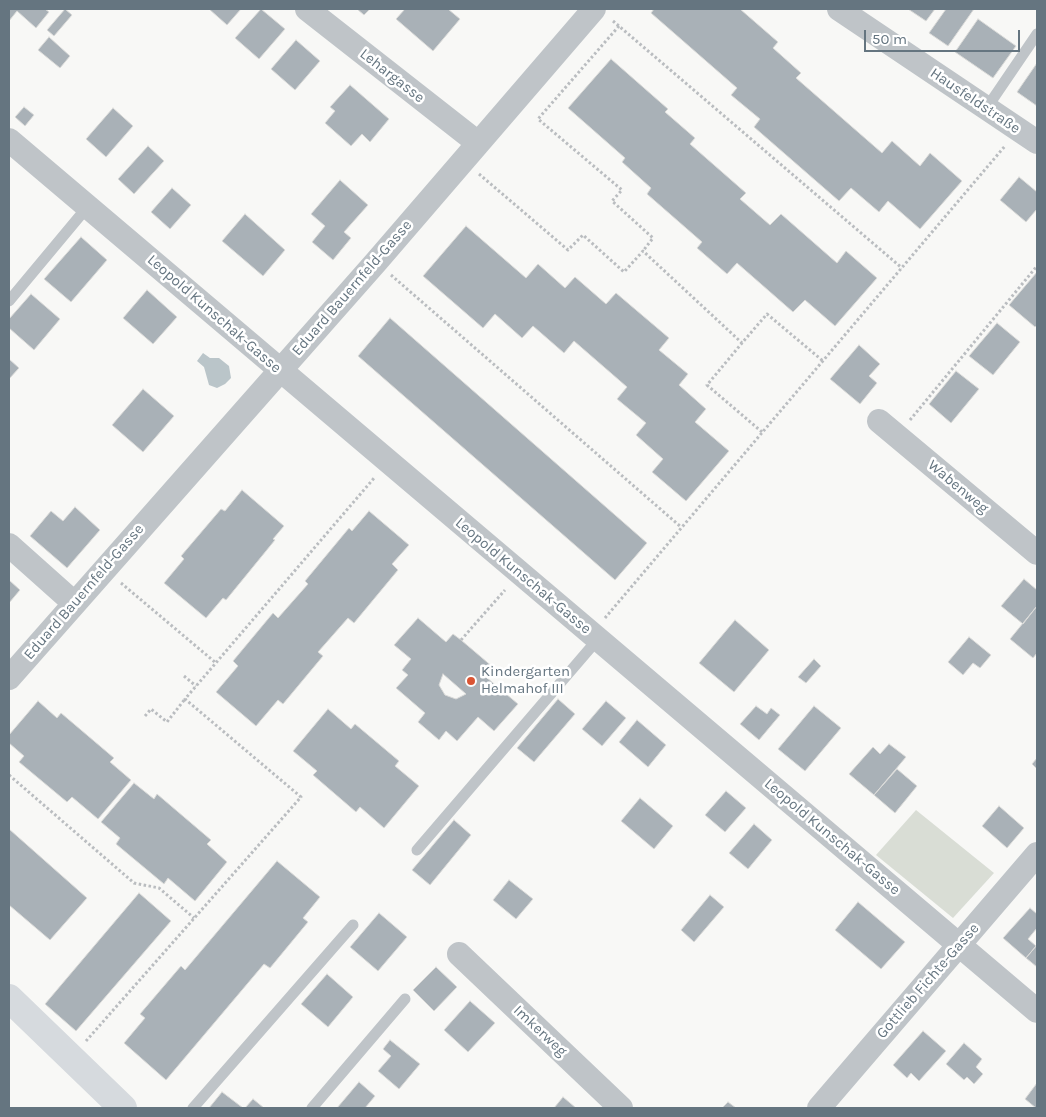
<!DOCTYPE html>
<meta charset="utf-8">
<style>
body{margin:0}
#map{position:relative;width:1046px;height:1117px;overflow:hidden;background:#f8f8f6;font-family:Karla,sans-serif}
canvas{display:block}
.frame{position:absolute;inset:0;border:10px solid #657580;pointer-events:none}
.scale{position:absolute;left:864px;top:30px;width:156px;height:22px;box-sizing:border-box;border:2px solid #657580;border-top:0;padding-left:6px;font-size:15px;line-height:18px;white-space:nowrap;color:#657580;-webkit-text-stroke:4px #fff;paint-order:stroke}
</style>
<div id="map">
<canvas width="1046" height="1117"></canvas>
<div class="frame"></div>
<div class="scale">50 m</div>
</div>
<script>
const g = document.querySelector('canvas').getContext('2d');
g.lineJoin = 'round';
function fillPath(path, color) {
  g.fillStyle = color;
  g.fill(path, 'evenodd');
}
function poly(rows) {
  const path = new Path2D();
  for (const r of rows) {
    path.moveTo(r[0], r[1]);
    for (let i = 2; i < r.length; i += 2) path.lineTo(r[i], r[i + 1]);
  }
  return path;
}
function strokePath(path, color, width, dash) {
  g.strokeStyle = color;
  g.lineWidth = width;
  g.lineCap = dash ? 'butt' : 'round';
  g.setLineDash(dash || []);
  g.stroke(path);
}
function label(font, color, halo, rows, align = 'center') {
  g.font = font + ' Karla,sans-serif';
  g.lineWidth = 5;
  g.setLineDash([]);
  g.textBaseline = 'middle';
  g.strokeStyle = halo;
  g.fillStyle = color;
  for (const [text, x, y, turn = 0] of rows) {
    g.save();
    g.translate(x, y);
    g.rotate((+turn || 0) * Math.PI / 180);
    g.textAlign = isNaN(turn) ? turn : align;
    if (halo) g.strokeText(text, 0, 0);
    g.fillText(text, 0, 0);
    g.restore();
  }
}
fillPath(poly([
 [916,810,994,873,953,918,876,855]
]), '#d9ddd5');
fillPath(poly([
 [203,353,210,358,219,358,229,366,231,378,225,384,217,388,209,385,204,367,197,361]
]), '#bac5c9');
const building = poly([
 [9,9,45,9,49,12,36,28,17,11,9,21,9,9],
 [65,9,72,15,54,36,47,30,65,9],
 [209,9,241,9,227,25,209,9],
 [261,9,285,29,259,59,235,38,261,9],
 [357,9,370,9,364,15,357,9],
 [405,9,448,9,460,19,433,51,396,19,405,9],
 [654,9,740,9,778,42,773,48,801,73,796,78,882,153,892,141,920,166,930,153,962,181,920,229,888,201,879,212,851,188,839,201,754,127,760,119,731,95,737,88,651,13,654,9],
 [908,9,935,9,926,21,908,9],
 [946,9,974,9,948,46,929,33,946,9],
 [978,19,1016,46,993,78,955,52,978,19],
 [49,37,70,56,60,68,38,50,49,37],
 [296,40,320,61,295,90,271,69,296,40],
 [611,59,668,109,665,112,695,138,690,144,746,193,740,199,770,225,781,214,837,263,846,251,877,278,835,326,805,300,793,312,737,263,727,274,697,248,702,242,647,194,651,188,622,162,625,158,568,108,611,59],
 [1037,63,1037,106,1017,92,1037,63],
 [350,85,389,119,370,142,362,134,351,146,325,123,335,111,330,107,350,85],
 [24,107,34,115,25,126,15,117,24,107],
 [113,108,133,126,106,157,86,139,113,108],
 [148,146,164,161,134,194,118,179,148,146],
 [1019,177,1037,192,1037,209,1026,222,1000,200,1019,177],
 [340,180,368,205,344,232,351,238,333,260,312,242,325,226,311,214,340,180],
 [172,188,191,205,170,229,151,212,172,188],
 [245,214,285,250,263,276,222,241,245,214],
 [466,226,526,278,538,264,565,288,575,277,606,304,616,293,669,338,659,350,688,374,679,385,706,409,695,422,729,451,686,501,652,472,663,459,636,435,646,423,617,399,627,387,574,341,564,353,533,326,522,338,495,314,483,328,423,276,466,226],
 [81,237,107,260,71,302,44,279,81,237],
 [1037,272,1037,325,1035,327,1009,305,1037,272],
 [147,290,177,317,153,344,123,318,147,290],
 [31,294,60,319,34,350,9,328,9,319,31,294],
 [390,318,647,543,615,580,358,356,390,318],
 [997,323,1020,342,993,375,969,356,997,323],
 [859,345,880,364,869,376,877,383,860,404,830,379,859,345],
 [9,359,19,368,9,379,9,359],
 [956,371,979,389,951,423,929,404,956,371],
 [143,389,174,416,143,452,112,425,143,389],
 [242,490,284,526,273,539,275,540,226,600,223,598,206,618,164,583,184,559,181,556,221,509,225,511,242,490],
 [75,507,100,530,67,568,30,536,51,511,63,521,75,507],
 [369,511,409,545,392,564,398,570,354,623,348,618,318,652,323,656,283,704,278,700,256,726,216,692,238,666,233,661,273,613,278,618,308,584,305,581,349,528,352,531,369,511],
 [1024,579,1037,590,1037,606,1023,624,1001,606,1024,579],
 [9,580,20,590,9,603,9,580],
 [1037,606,1037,653,1033,658,1010,639,1037,606],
 [418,618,446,642,453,634,461,640,494,668,486,677,518,704,494,731,478,717,457,741,446,731,439,740,418,722,425,713,396,688,408,675,402,670,411,659,394,645,418,618],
 [443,674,466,694,456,699,445,695,439,685,443,674],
 [735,620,769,650,734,692,699,663,735,620],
 [969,637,991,655,980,668,973,663,963,675,948,662,969,637],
 [814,659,821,666,806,683,798,677,814,659],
 [558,699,575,714,534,762,517,748,558,699],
 [38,701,57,718,61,713,114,758,110,762,131,780,98,819,72,797,67,802,19,762,24,756,9,743,9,735,38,701],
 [606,701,626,718,602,746,582,729,606,701],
 [756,706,767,714,771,708,780,715,759,740,740,724,756,706],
 [814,706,841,728,805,771,778,749,814,706],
 [328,709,351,729,355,724,399,761,395,766,419,786,384,828,360,807,356,812,313,775,317,771,293,751,328,709],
 [637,720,666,745,648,767,619,742,637,720],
 [889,744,906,757,874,795,849,774,873,747,880,754,889,744],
 [1037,758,1037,769,1032,764,1037,758],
 [897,769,917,786,895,813,874,795,897,769],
 [134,783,154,799,157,794,211,840,207,844,227,862,195,901,168,878,164,884,116,844,120,838,101,822,134,783],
 [726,791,746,808,725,832,705,815,726,791],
 [640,798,673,826,654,849,621,821,640,798],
 [999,806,1024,828,1007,848,982,826,999,806],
 [454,820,471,835,430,885,412,870,454,820],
 [754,824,772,840,748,869,729,853,754,824],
 [9,829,87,898,50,940,9,905,9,829],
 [277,861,320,897,303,918,308,922,270,968,264,964,166,1080,124,1043,145,1018,140,1014,181,966,185,970,277,861],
 [509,880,533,899,516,919,493,900,509,880],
 [139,893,171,921,76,1031,45,1004,139,893],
 [710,895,724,907,694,942,681,930,710,895],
 [858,902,905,942,881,969,835,930,858,902],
 [1030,908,1037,914,1037,928,1028,939,1036,946,1026,958,1003,938,1030,908],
 [379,913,407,937,378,971,350,947,379,913],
 [1037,945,1037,967,1026,958,1037,945],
 [436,967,457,987,434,1011,413,990,436,967],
 [327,974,353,997,328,1027,301,1004,327,974],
 [470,1001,495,1023,468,1052,444,1030,470,1001],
 [923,1031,946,1051,919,1081,911,1073,907,1078,893,1065,923,1031],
 [390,1040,420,1064,399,1089,378,1071,391,1056,383,1049,390,1040],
 [964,1043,982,1059,976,1067,983,1074,974,1084,967,1077,964,1080,946,1064,964,1043],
 [359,1082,375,1096,365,1108,337,1108,359,1082],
 [1037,1083,1037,1108,1036,1108,1025,1099,1037,1083],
 [222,1092,243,1108,209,1108,222,1092],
 [563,1097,576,1108,554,1108,563,1097],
 [253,1099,264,1108,245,1108,253,1099],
 [728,1102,736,1108,722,1108,728,1102]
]);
fillPath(building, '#a9b1b7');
strokePath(building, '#dadad8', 1);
strokePath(poly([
 [613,21,902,268],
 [619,26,538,119,622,190,612,201,653,238,643,251],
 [479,174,568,250,583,235,624,272,643,251,742,343],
 [391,275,681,527],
 [910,420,1037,266],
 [762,432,707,385,742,343,767,314,823,361],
 [121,583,216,663],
 [605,618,1005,146],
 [461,640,505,590],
 [184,676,196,686],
 [145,716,151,709,167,722,185,699],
 [9,775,134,883,159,888,194,918],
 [86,1041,301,797,185,699,375,477]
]), '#babdc0', 3, [2.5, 2.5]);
strokePath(poly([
 [986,109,1037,34],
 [9,301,89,205],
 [417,850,598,639],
 [193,1108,353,925],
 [312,1108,405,999]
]), '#bfc4c8', 11);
strokePath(poly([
 [307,9,478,143],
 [839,9,1037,142],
 [9,140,1037,1011],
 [879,421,1037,553],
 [9,545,74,603],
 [9,678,376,262,594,9],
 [459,954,621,1108],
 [819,1108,1037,854]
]), '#bfc4c8', 24);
strokePath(poly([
 [9,998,123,1108]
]), '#d6dade', 28);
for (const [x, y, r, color] of [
 [471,681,5,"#da5534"]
]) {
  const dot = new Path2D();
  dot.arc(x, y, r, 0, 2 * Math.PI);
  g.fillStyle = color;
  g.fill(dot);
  strokePath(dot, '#fff', 2);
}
label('15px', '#657580', '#fff', [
 ["Lehargasse",392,76,38],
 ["Hausfeldstraße",975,101,34],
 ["Eduard Bauernfeld-Gasse",352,288,-49],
 ["Leopold Kunschak-Gasse",214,314,41],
 ["Wabenweg",958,487,40],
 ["Leopold Kunschak-Gasse",523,576,40],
 ["Eduard Bauernfeld-Gasse",84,592,-49],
 ["Leopold Kunschak-Gasse",832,837,40],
 ["Gottlieb Fichte-Gasse",928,981,-49],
 ["Imkerweg",540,1031,43]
]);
label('15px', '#657580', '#fff', [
 ["Kindergarten",481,672],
 ["Helmahof III",481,689]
], 'left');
</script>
